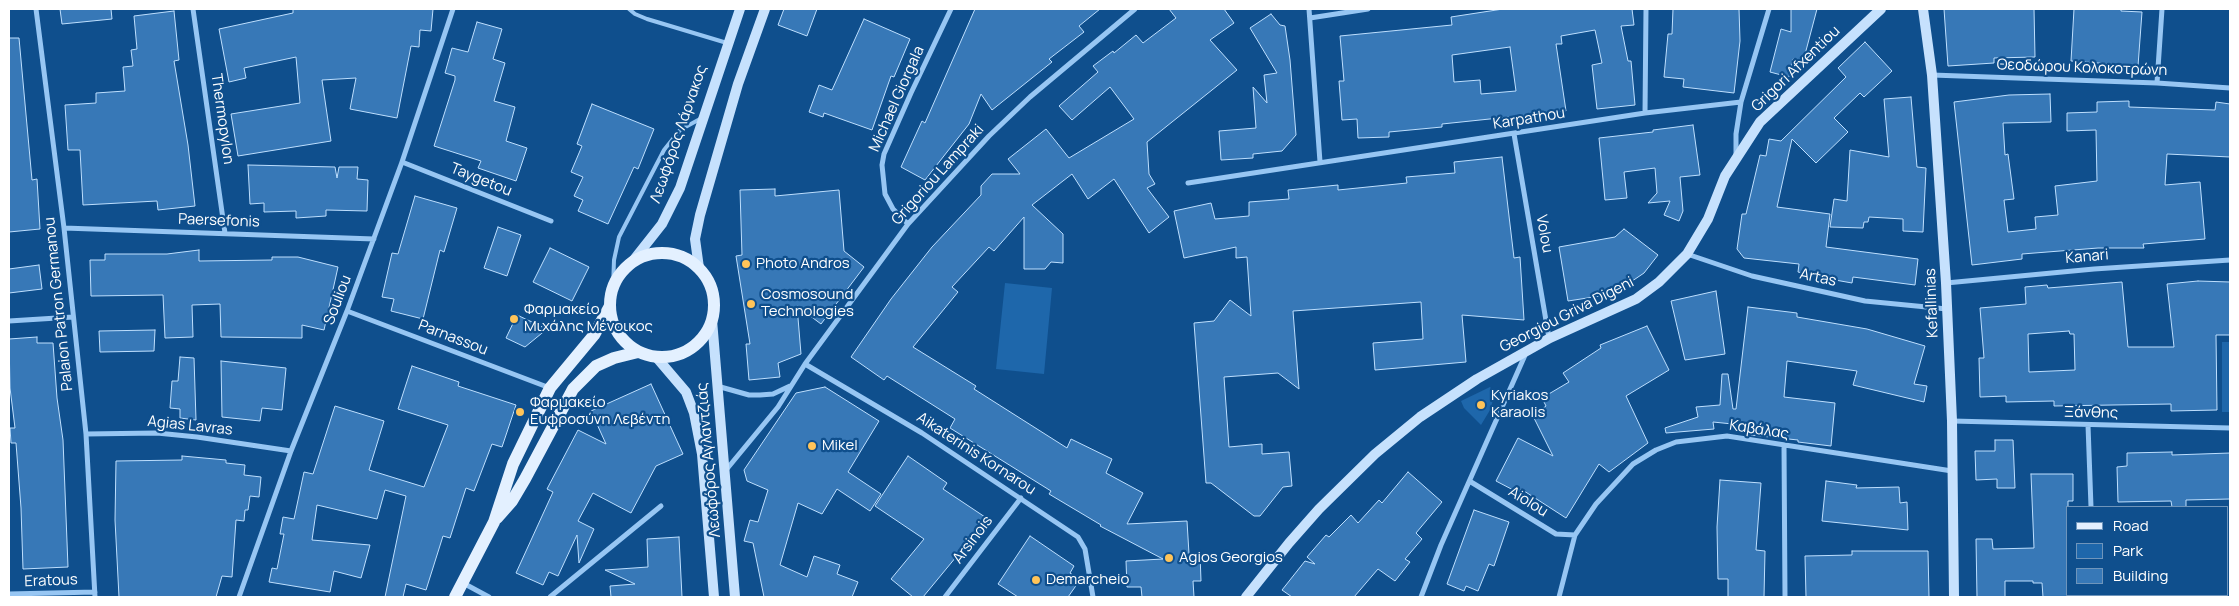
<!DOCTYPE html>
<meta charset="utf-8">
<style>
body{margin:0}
#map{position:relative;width:2239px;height:606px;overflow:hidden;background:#0f4f8d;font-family:Manrope,sans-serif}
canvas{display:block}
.frame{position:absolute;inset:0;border:10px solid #fff;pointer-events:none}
.legend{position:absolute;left:2066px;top:506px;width:162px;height:90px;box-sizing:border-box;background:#0f4f8d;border:1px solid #6f95bb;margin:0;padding:6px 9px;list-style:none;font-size:15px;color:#fff}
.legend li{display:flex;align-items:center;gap:10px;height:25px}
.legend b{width:25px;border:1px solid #6f95bb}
</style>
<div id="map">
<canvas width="2239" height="606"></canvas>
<div class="frame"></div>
<ul class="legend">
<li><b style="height:6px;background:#e3f0ff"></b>Road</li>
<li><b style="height:14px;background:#1e67ab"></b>Park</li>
<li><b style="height:14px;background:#3778b7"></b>Building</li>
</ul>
</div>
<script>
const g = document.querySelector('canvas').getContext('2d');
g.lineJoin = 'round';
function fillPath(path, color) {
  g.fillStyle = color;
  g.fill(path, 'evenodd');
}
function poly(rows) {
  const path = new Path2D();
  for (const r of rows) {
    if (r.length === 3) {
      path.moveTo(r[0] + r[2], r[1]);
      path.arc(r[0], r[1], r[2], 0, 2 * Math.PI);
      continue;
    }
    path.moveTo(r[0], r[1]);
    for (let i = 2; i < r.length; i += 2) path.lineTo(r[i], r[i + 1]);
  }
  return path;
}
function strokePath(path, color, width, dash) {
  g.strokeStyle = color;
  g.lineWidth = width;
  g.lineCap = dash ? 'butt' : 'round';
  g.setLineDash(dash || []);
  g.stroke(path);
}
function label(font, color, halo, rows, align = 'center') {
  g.font = font + ' Manrope,sans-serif';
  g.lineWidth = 4.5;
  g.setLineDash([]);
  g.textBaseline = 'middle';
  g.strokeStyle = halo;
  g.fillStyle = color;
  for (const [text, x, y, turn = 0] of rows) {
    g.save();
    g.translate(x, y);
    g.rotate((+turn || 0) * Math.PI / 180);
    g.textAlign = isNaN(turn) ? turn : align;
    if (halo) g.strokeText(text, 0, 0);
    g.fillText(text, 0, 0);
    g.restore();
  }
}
fillPath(poly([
 [1005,283,1052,288,1044,374,996,369],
 [2222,342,2230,342,2230,412,2222,412],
 [1490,387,1494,392,1494,397,1490,410,1481,425,1464,408,1461,401]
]), '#1e67ab');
const building = poly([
 [60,9,111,9,112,19,62,24,60,9],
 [293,9,433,9,431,31,420,30,419,47,411,46,397,118,350,109,356,78,322,80,331,141,238,156,231,114,300,103,296,57,244,68,246,78,229,82,219,29,293,13,293,9],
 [784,9,817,9,807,36,778,25,784,9],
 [975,9,1100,9,1079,26,1084,32,1049,59,1052,62,992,110,981,94,969,124,925,180,901,167,922,121,925,123,975,9],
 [1169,9,1224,9,1234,23,1210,40,1237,70,1147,142,1149,174,1155,184,1147,188,1169,217,1149,233,1114,179,1088,199,1072,174,1032,205,1063,234,1063,263,1051,262,1045,269,1024,269,1024,217,994,251,989,247,952,287,958,292,913,347,976,386,974,389,1067,448,1071,439,1112,459,1106,473,1143,493,1127,524,1187,521,1189,554,1200,554,1201,581,1193,581,1194,597,1142,597,1141,587,1127,587,1126,561,1163,559,1100,526,1101,525,1049,494,1051,491,950,428,955,419,887,376,884,380,851,357,891,299,932,247,981,195,981,186,992,174,1020,174,1008,159,1046,129,1069,158,1134,119,1110,87,1072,120,1059,106,1098,72,1093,66,1113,51,1114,53,1136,35,1143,43,1176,18,1169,9],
 [1503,9,1632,9,1634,25,1621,26,1628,61,1631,61,1635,105,1597,109,1592,65,1602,63,1595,30,1561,36,1562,44,1556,44,1566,111,1442,124,1442,127,1389,132,1389,137,1358,138,1357,119,1342,120,1339,81,1344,81,1340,36,1452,25,1451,17,1503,9],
 [1510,47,1516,91,1481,94,1480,80,1454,82,1452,55,1510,47],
 [1673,9,1739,9,1740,41,1734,93,1683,87,1684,79,1664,77,1668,34,1672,34,1673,9],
 [1791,9,1817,9,1803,62,1793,59,1789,77,1770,72,1781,29,1791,32,1791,9],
 [1944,9,2034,9,2035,57,1994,58,1994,63,1948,66,1944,9],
 [2074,9,2121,9,2121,11,2142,12,2138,66,2071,61,2074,9],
 [174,11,179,60,174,61,188,145,195,206,158,210,157,201,83,205,80,150,68,150,65,105,96,103,96,93,125,91,123,67,133,66,131,50,137,49,134,16,174,11],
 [1271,14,1280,25,1285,26,1290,60,1296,135,1282,151,1253,154,1253,158,1221,160,1219,131,1256,128,1253,87,1267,103,1264,75,1277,73,1250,28,1271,14],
 [864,19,910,39,894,77,891,76,872,130,824,113,823,117,809,112,819,85,832,90,864,19],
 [477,22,502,29,493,59,505,63,494,101,515,107,506,141,527,148,516,181,478,168,481,161,434,146,455,80,455,76,445,73,452,48,468,52,477,22],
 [9,38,19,38,32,180,37,179,40,229,9,232,9,38],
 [1865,42,1892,71,1864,97,1860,93,1834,118,1848,132,1816,163,1792,139,1777,207,1830,214,1826,247,1918,259,1915,285,1853,277,1852,283,1824,278,1798,272,1799,264,1744,258,1737,249,1742,214,1746,214,1760,155,1766,156,1769,139,1781,141,1846,77,1838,68,1865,42],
 [2050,94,2051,122,2003,123,2005,155,2008,154,2014,199,2004,200,2008,232,2036,229,2035,217,2058,215,2055,186,2097,181,2096,130,2067,131,2067,113,2097,112,2097,102,2129,101,2129,107,2215,110,2216,102,2230,104,2230,157,2167,154,2165,185,2200,182,2205,239,2143,244,2144,248,2098,248,2022,254,2022,259,1972,265,1954,102,2009,95,2050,94],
 [1911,97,1917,167,1926,168,1923,232,1903,231,1903,219,1869,217,1868,222,1864,222,1863,228,1830,227,1834,199,1847,201,1850,150,1889,157,1884,99,1911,97],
 [592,104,654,129,638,169,634,167,608,224,578,211,583,200,574,196,583,177,571,172,582,146,577,144,592,104],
 [1693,125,1700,175,1680,177,1683,211,1679,221,1664,215,1670,201,1648,203,1657,193,1655,168,1624,172,1627,198,1605,200,1599,138,1653,132,1653,130,1693,125],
 [1502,157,1514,258,1520,257,1524,320,1462,315,1466,362,1375,370,1373,343,1423,339,1421,302,1293,311,1299,389,1278,373,1224,377,1229,447,1262,444,1262,454,1289,452,1292,486,1283,487,1260,516,1254,516,1211,483,1206,483,1194,323,1214,321,1230,300,1251,316,1247,257,1236,258,1236,247,1184,258,1174,211,1211,203,1215,219,1249,216,1249,202,1289,199,1288,190,1338,185,1338,190,1407,183,1406,177,1455,173,1454,162,1502,157],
 [248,165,335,167,337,178,339,167,358,167,357,179,368,180,367,211,326,210,326,216,296,218,296,211,264,212,264,203,250,204,248,165],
 [775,189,775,196,839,190,844,251,864,267,821,324,797,306,801,354,778,363,780,377,749,380,746,344,750,344,736,256,742,255,740,190,775,189],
 [415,196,457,208,444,252,440,250,423,319,391,311,394,299,382,297,392,253,398,254,415,196],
 [498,227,521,235,507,276,484,268,498,227],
 [1624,229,1658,255,1644,273,1613,294,1568,301,1559,247,1615,237,1624,229],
 [550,248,589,267,572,301,533,282,550,248],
 [199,250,199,261,272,260,272,257,298,257,338,267,324,330,302,325,302,338,221,337,220,304,192,305,193,337,165,338,163,295,91,296,90,260,105,260,105,254,167,254,199,250],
 [39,265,42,289,9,293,9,269,39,265],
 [2198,281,2230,282,2230,335,2216,335,2217,410,2171,411,2171,404,2054,406,2054,401,2006,402,2006,396,1980,397,1979,358,1984,358,1980,308,2026,304,2025,287,2047,285,2048,288,2122,282,2128,347,2174,347,2167,284,2198,281],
 [2069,331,2070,334,2074,334,2075,370,2029,372,2028,334,2069,331],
 [1716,291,1725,354,1685,360,1671,301,1716,291],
 [1748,307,1797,313,1797,317,1867,329,1925,346,1914,384,1927,386,1924,402,1853,385,1857,371,1787,361,1784,397,1835,403,1831,446,1798,442,1798,440,1751,435,1752,426,1713,422,1714,429,1666,433,1665,428,1698,417,1696,407,1720,405,1722,374,1728,374,1733,409,1736,409,1748,307],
 [517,315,547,329,525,347,506,338,517,315],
 [1647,326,1669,370,1626,396,1648,443,1609,472,1599,464,1566,518,1521,489,1519,493,1496,481,1518,438,1553,456,1533,416,1546,406,1542,398,1569,382,1563,373,1601,348,1600,345,1647,326],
 [155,330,154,351,100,352,99,331,155,330],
 [37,337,37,343,53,343,57,398,63,440,68,567,23,569,21,508,16,443,11,443,10,428,15,428,10,388,9,339,37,337],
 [180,357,194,358,196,420,180,418,180,409,170,408,172,381,178,381,180,357],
 [221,361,286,368,282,410,262,408,260,421,222,417,221,361],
 [412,366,459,382,458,386,516,405,502,447,492,444,474,491,466,488,450,538,443,536,426,590,406,584,403,597,385,597,406,496,385,490,377,519,317,505,312,540,370,545,361,578,334,571,330,592,269,582,272,568,277,569,284,534,280,534,283,517,294,519,304,472,313,474,335,406,384,421,369,470,424,487,448,425,398,409,412,366],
 [651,384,683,454,656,466,631,513,593,493,578,521,594,529,579,563,577,535,558,576,549,572,543,585,516,573,553,492,547,489,578,430,606,444,591,411,651,384],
 [825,387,879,421,848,472,881,494,870,511,837,489,822,514,798,503,780,565,807,577,814,556,840,565,837,574,858,582,852,597,764,597,753,543,744,541,750,520,758,522,768,490,747,481,744,470,796,393,825,387],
 [1995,440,2013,440,2015,488,1997,488,1997,479,1976,480,1975,451,1995,451,1995,440],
 [2172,452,2172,455,2230,453,2230,499,2186,500,2186,507,2172,507,2171,501,2118,502,2117,467,2127,466,2127,453,2172,452],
 [182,456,226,460,226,463,245,465,244,475,261,477,259,497,250,496,248,510,245,510,244,521,236,520,232,577,222,576,216,597,119,597,115,520,116,461,182,460,182,456],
 [908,456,947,483,943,489,988,519,965,554,961,551,923,597,913,597,891,579,924,539,875,506,908,456],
 [1408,472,1442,502,1416,533,1422,539,1405,559,1410,562,1395,581,1378,569,1354,597,1292,597,1282,590,1305,561,1315,564,1307,557,1326,535,1329,537,1351,515,1358,523,1379,500,1382,503,1408,472],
 [2031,474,2073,474,2073,501,2068,501,2068,597,2043,597,2042,583,2033,583,2033,581,2005,581,2005,597,1977,597,1976,539,1992,539,1993,549,2034,548,2031,474],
 [1720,480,1761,483,1756,550,1765,551,1764,597,1728,597,1728,579,1718,579,1717,527,1720,480],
 [1826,481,1857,485,1856,488,1899,487,1900,503,1907,502,1908,530,1822,521,1826,481],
 [1474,510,1509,522,1494,566,1489,564,1478,591,1466,586,1464,591,1447,584,1474,510],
 [1030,536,1074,566,1070,573,1080,580,1068,597,1018,597,998,584,1030,536],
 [679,537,682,597,611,597,610,586,635,584,605,570,648,567,647,539,679,537],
 [1852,551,1928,551,1929,597,1806,597,1805,556,1852,555,1852,551]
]);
fillPath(building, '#3778b7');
strokePath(building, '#bedffe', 1);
strokePath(poly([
 [629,9,635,14,647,19,727,43],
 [613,287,614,260,619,237,664,150,680,130,700,119]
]), '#97c6f3', 4);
strokePath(poly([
 [36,9,64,228,86,434,95,597],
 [193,9,225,233],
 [1309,9,1320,162],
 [1310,18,1368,9],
 [1932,75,2157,83,2230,88],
 [2157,83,2162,9],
 [1645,113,1646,9],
 [1514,134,1549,338],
 [1736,156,1736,134,1741,102,1769,9],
 [402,162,551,221],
 [1188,183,1645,113,1741,102],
 [908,224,893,209,885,194,882,165,884,154,911,93,951,9],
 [64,228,374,239],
 [1687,254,1752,276,1865,301,1947,309],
 [1946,283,2094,269,2230,260],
 [347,311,550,388],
 [9,321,73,317],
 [805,364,922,433,1078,537,1085,549,1093,597],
 [717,386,749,395,760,395,773,394,790,386],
 [1952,421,2230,428],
 [2088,425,2091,507],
 [86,434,157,433,197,437,291,451],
 [1784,446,1785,597],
 [726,470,778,407,805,364,908,224,989,136,1030,97,1135,9],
 [1471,482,1556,534,1575,535],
 [463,583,489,597],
 [9,594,95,592],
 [2094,595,2094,597],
 [239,597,291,451,347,311,402,162,453,9],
 [550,597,661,506],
 [945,597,1021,498],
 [1421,597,1441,545,1526,353],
 [1559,597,1575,535,1596,504,1633,464,1656,450,1676,442,1727,436,1952,471]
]), '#97c6f3', 5);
strokePath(poly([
 [1923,9,1932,75,1946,283,1952,421,1954,597],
 [632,262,662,224,680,188,740,9],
 [699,268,695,239,700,215,738,84,765,9],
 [712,320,735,597],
 [657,358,686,392,694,413,702,454,714,597],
 [1246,597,1289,543,1319,509,1375,454,1420,417,1477,379,1550,338,1636,299,1659,282,1687,254,1708,219,1725,176,1760,122,1881,9]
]), '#c6e1fd', 10);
strokePath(poly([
 [662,305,52],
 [497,518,512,501,525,479,573,389,596,366,614,358,638,352],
 [455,597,494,522,513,464,550,388,594,335,610,306]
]), '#e3f0ff', 12);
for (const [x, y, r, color] of [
 [746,264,5,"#ffc459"],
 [751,304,5,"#ffc459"],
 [514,319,5,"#ffc459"],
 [1481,405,5,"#ffc459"],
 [520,412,5,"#ffc459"],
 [812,446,5,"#ffc459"],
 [1169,558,5,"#ffc459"],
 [1036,580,5,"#ffc459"]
]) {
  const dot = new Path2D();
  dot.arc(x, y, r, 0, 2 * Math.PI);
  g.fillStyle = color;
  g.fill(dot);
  strokePath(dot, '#0f4f8d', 2);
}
label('15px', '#fff', '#0f4f8d', [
 ["Θεοδώρου Κολοκοτρώνη",2082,68,2],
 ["Grigori Afxentiou",1796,69,-44],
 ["Michael Giorgala",897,99,-66],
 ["Thermopylon",222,119,82],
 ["Karpathou",1529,119,-9],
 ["Λεωφόρος Λάρνακος",679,134,-71],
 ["Grigoriou Lampraki",938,175,-48],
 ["Taygetou",481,180,22],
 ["Paersefonis",219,221,2],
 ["Volou",1544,234,80],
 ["Kanari",2087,257,-5],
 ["Artas",1818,278,12],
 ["Souliou",338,300,-69],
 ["Kefallinias",1932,303,-92],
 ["Palaion Patron Germanou",59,304,-96],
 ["Georgiou Griva Digeni",1567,315,-27],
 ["Parnassou",453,338,21],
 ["Ξάνθης",2091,413,1],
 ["Agias Lavras",190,426,6],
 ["Καβάλας",1759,430,9],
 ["Aikaterinis Kornarou",976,454,33],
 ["Λεωφόρος Αγλαντζιάς",709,460,-95],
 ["Aiolou",1528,502,32],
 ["Arsinois",973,540,-53],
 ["Eratous",51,581,-2]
]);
label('15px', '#fff', '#0f4f8d', [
 ["Photo Andros",756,264],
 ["Cosmosound",761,295],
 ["Technologies",761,312],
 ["Φαρμακείο",524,310],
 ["Μιχάλης Μένοικος",524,327],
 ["Kyriakos",1491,396],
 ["Karaolis",1491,413],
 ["Φαρμακείο",530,403],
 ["Ευφροσύνη Λεβέντη",530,420],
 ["Mikel",822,446],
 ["Agios Georgios",1179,558],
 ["Demarcheio",1046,580]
], 'left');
</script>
